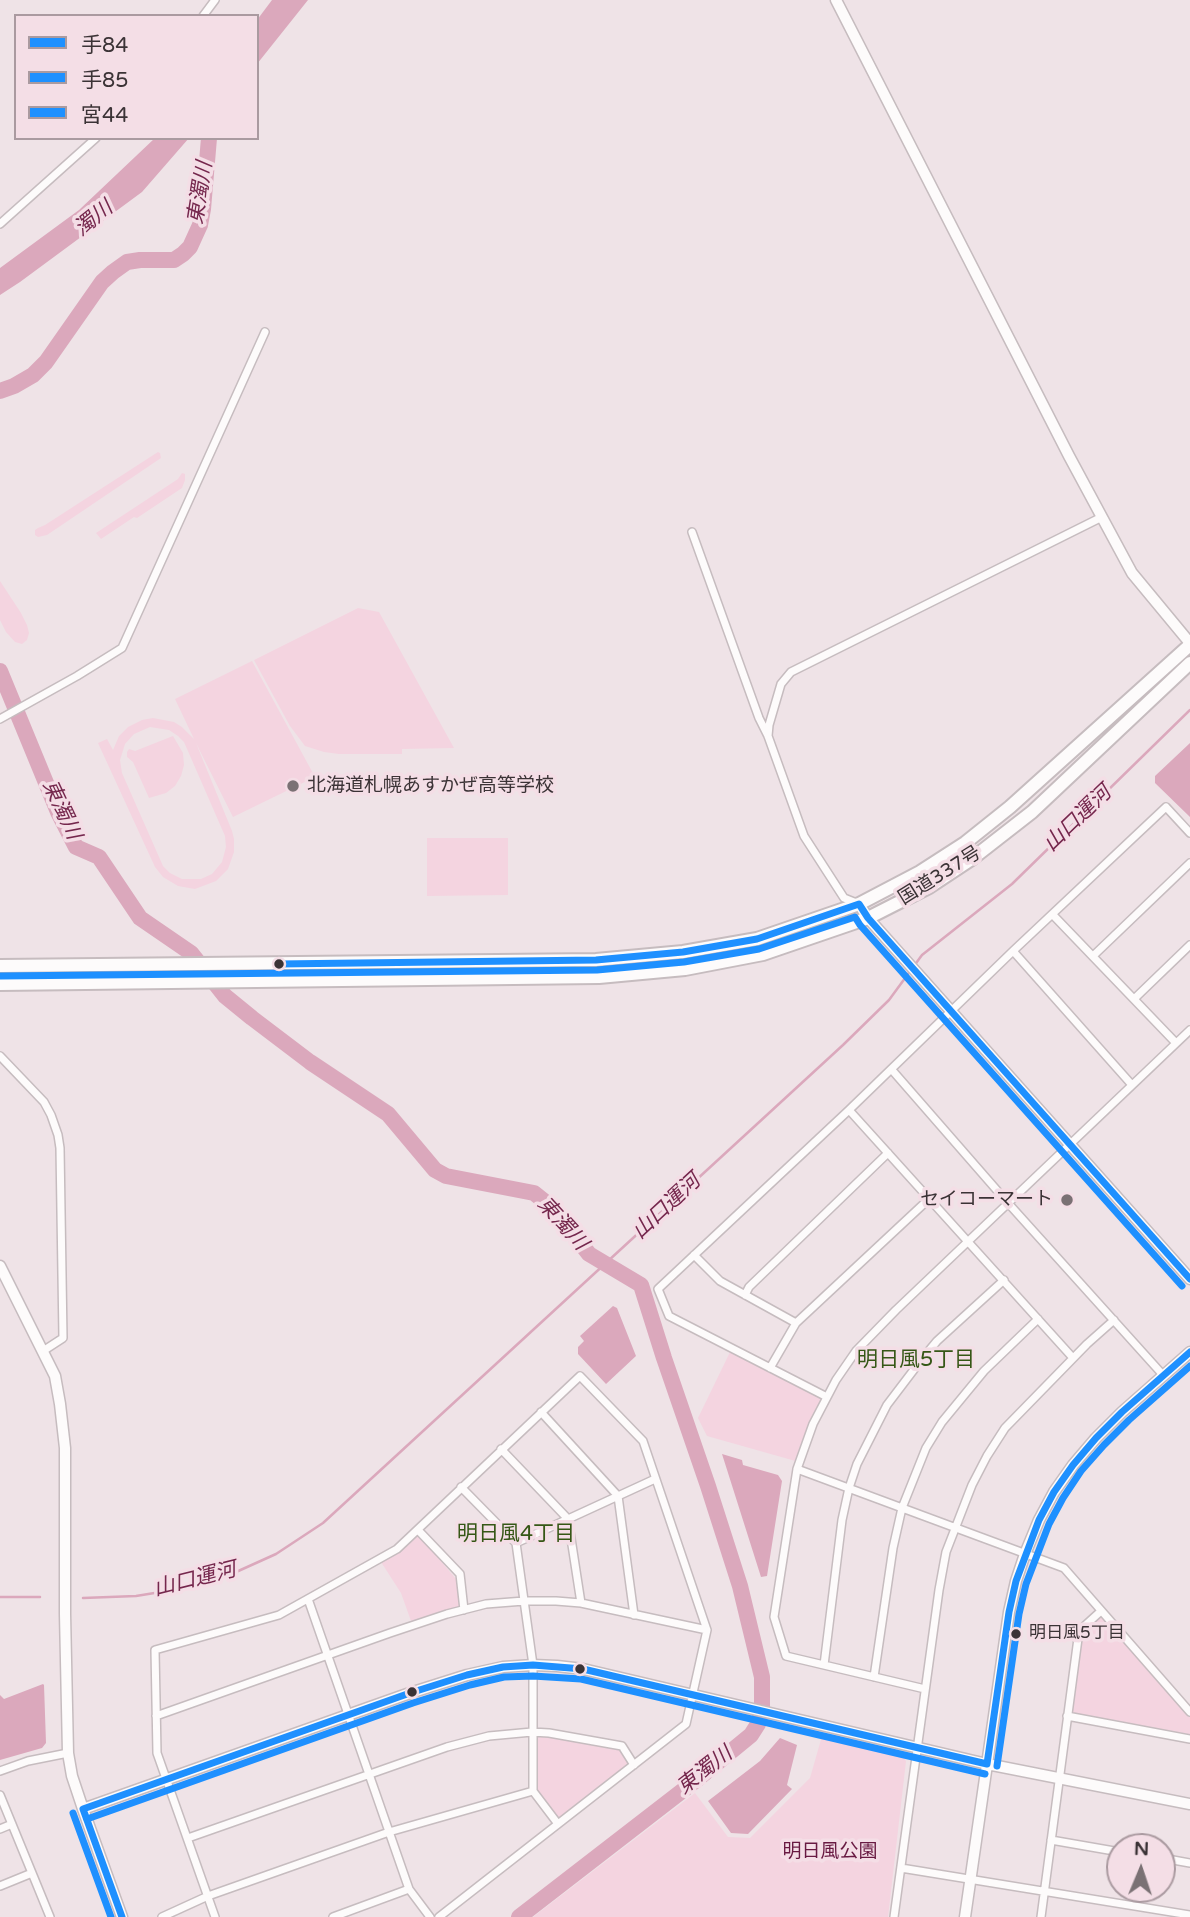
<!DOCTYPE html>
<meta charset="utf-8">
<style>
body{margin:0}
#map{position:relative;width:1190px;height:1917px;overflow:hidden;background:#efe3e7;font-family:"Varela Round","Noto Sans JP",sans-serif}
canvas{display:block}
.legend{position:absolute;left:14px;top:14px;width:245px;height:126px;box-sizing:border-box;background:#f4dee6;border:2px solid #aa9aa0;margin:0;padding:9px 12px;list-style:none;font-size:21px;color:#3b3336}
.legend li{display:flex;align-items:center;gap:14px;height:35px}
.legend b{width:35px;border:2px solid #aa9aa0}
.north{position:absolute;left:1106px;top:1833px;width:70px;height:70px;box-sizing:border-box;background:#f4dee6;border:2px solid #aa9aa0;border-radius:50%;rotate:2deg;font-size:19px;font-weight:700;line-height:28px;text-align:center;color:#3b3336}
.north::after{content:'';display:block;margin:auto;width:24px;height:32px;background:#7a7174;clip-path:polygon(50% 0,100% 100%,50% 72%,0 100%)}
</style>
<div id="map">
<canvas width="1190" height="1917"></canvas>
<ul class="legend">
<li><b style="height:9px;background:#1e90ff"></b>手84</li>
<li><b style="height:9px;background:#1e90ff"></b>手85</li>
<li><b style="height:9px;background:#1e90ff"></b>宮44</li>
</ul>
<div class="north">N</div>
</div>
<script>
const g = document.querySelector('canvas').getContext('2d');
g.lineJoin = 'round';
function fillPath(path, color) {
  g.fillStyle = color;
  g.fill(path, 'evenodd');
}
function poly(rows) {
  const path = new Path2D();
  for (const r of rows) {
    path.moveTo(r[0], r[1]);
    for (let i = 2; i < r.length; i += 2) path.lineTo(r[i], r[i + 1]);
  }
  return path;
}
function strokePath(path, color, width, dash) {
  g.strokeStyle = color;
  g.lineWidth = width;
  g.lineCap = dash ? 'butt' : 'round';
  g.setLineDash(dash || []);
  g.stroke(path);
}
function label(font, color, halo, rows, align = 'center') {
  g.font = font + ' "Varela Round","Noto Sans JP",sans-serif';
  g.lineWidth = 7;
  g.setLineDash([]);
  g.textBaseline = 'middle';
  g.strokeStyle = halo;
  g.fillStyle = color;
  for (const [text, x, y, turn = 0] of rows) {
    g.save();
    g.translate(x, y);
    g.rotate((+turn || 0) * Math.PI / 180);
    g.textAlign = isNaN(turn) ? turn : align;
    if (halo) g.strokeText(text, 0, 0);
    g.fillText(text, 0, 0);
    g.restore();
  }
}
fillPath(poly([
 [158,452,160,453,161,458,47,535,38,537,35,535,35,530,38,528,45,525],
 [182,473,185,474,185,480,182,488,137,518,134,517,101,539,96,533,178,479],
 [0,581,21,613,27,625,29,633,27,640,22,644,15,642,6,632,0,620],
 [358,608,379,612,454,748,402,749,402,754,339,754,324,752,305,746,290,726,254,660],
 [252,661,315,777,233,817,196,743,232,831,234,839,234,852,228,869,216,881,195,889,178,886,163,877,155,867,98,743,107,739,113,750,119,736,128,727,142,720,153,718,174,722,182,727,194,739,175,699],
 [150,727,169,730,178,736,184,742,225,836,226,847,222,862,212,874,201,879,182,879,170,873,163,866,122,773,120,760,125,744,134,734],
 [173,736,183,753,184,765,181,776,175,786,166,793,149,798,133,762,127,757,127,752,129,749,135,751],
 [427,838,508,838,508,895,427,896],
 [732,1348,827,1397,799,1462,707,1436,698,1418],
 [417,1533,456,1579,461,1606,411,1621,401,1593,381,1562],
 [1101,1611,1190,1712,1190,1739,1067,1716,1079,1631],
 [532,1732,622,1746,634,1765,558,1824,533,1791],
 [822,1736,902,1756,906,1761,888,1917,533,1917,695,1793,728,1837,750,1838,810,1778]
]), '#f4d4e0');
fillPath(poly([
 [272,0,308,0,257,64,257,20],
 [155,138,189,138,142,192,20,282,0,295,0,268,79,210],
 [1190,743,1190,817,1155,783,1155,776],
 [613,1306,617,1308,636,1356,606,1384,578,1354,578,1347,584,1341,580,1336],
 [722,1454,742,1460,743,1465,778,1475,782,1481,767,1576,761,1577],
 [43,1684,44,1685,46,1743,42,1748,0,1760,0,1695,4,1699],
 [780,1738,797,1745,787,1785,792,1789,748,1834,731,1833,708,1801,760,1761]
]), '#dba8bc');
strokePath(poly([
 [0,1597,40,1597],
 [83,1598,136,1596,173,1590,225,1577,276,1554,323,1523,843,1045,889,1000,922,955,1012,884,1190,710]
]), '#dba8bc', 2.5);
strokePath(poly([
 [0,391,14,386,33,375,46,362,102,282,113,272,127,262,140,260,174,260,183,254,190,247,200,225,203,209,209,138],
 [0,671,58,812,76,847,99,857,140,918,191,953,225,996,252,1018,310,1062,388,1114,435,1170,446,1176,534,1193,554,1209,589,1254,641,1285,664,1358,708,1486,740,1586,762,1677,762,1708,758,1724,751,1735,695,1781,519,1917]
]), '#dba8bc', 16);
const street = poly([
 [203,16,215,0],
 [0,224,96,138],
 [692,532,759,718,768,736,804,836,844,898,859,904],
 [0,719,77,676,122,648,265,332],
 [768,736,769,725,781,684,791,672,1102,517],
 [1053,915,1176,1043],
 [1013,951,1132,1085],
 [1093,956,1190,863],
 [1134,999,1190,945],
 [0,1056,44,1102,51,1115,58,1135,60,1148,63,1338,43,1351],
 [892,1070,1008,1203,1163,1375],
 [849,1110,1073,1358],
 [694,1255,720,1281,796,1323],
 [745,1295,749,1287,888,1153],
 [770,1368,796,1323,930,1198],
 [827,1397,669,1316,658,1289,849,1110,1013,951,1166,807,1190,833],
 [541,1412,618,1496,634,1615],
 [501,1449,568,1519,581,1603],
 [797,1469,1064,1568,1190,1712],
 [461,1487,516,1543,533,1665,533,1791,558,1824],
 [418,1530,460,1574,464,1610],
 [516,1543,655,1479],
 [308,1599,409,1889,430,1917],
 [824,1665,842,1520,849,1488,857,1464,887,1405,922,1359,937,1341,1004,1280],
 [874,1677,893,1548,902,1508,926,1448,942,1422,984,1371,1038,1319],
 [925,1689,786,1656,774,1617,797,1469,813,1424,836,1380,856,1351,896,1310,1190,1030],
 [156,1716,390,1633,447,1614,486,1604,524,1601,556,1601,581,1603,707,1630],
 [1067,1716,1190,1739],
 [0,1771,28,1761,68,1753],
 [0,1795,32,1873,0,1886],
 [0,1829,12,1824],
 [188,1838,447,1747,489,1736,532,1732,549,1733,622,1746,634,1765],
 [1051,1840,1120,1852],
 [1162,1858,1190,1863],
 [901,1868,1190,1915],
 [32,1873,50,1917],
 [162,1917,208,1896,389,1832,533,1791],
 [215,1917,157,1753,155,1650,279,1615,397,1549,580,1376,643,1441,707,1630,686,1724,439,1917],
 [333,1917,409,1889],
 [894,1917,939,1590,946,1552,972,1485,987,1456,1005,1428,1087,1344,1114,1320],
 [1041,1917,1079,1631,1101,1611]
]);
const secondary = poly([
 [836,0,1069,456,1132,573,1190,643],
 [859,904,868,918,1190,1279],
 [0,1266,55,1376,60,1404,65,1448,65,1614,68,1753,72,1776,83,1809,122,1917],
 [83,1809,410,1693,467,1675,503,1667,533,1665,557,1666,583,1669,987,1764,1190,1804],
 [965,1917,1009,1612,1016,1581,1025,1554,1039,1520,1054,1492,1073,1465,1096,1438,1122,1412,1190,1352]
]);
const highway = poly([
 [0,966,596,960,683,952,757,939,859,904,920,872,965,843,1010,807,1190,645],
 [0,984,599,977,685,969,763,954,868,918,929,887,973,858,1032,812,1190,663]
]);
strokePath(street, '#c6bcbf', 10);
strokePath(secondary, '#c6bcbf', 13);
strokePath(highway, '#c6bcbf', 16);
strokePath(street, '#fdfbfb', 7);
strokePath(secondary, '#fdfbfb', 10);
strokePath(highway, '#fdfbfb', 12);
strokePath(poly([
 [987,1764,1009,1612,1016,1581,1039,1520,1054,1492,1073,1465,1096,1438,1122,1412,1190,1352],
 [83,1809,410,1693,467,1675,503,1667,533,1665,583,1669,987,1764],
 [83,1809,122,1917]
]), '#1e90ff', 7);
strokePath(poly([
 [997,1766,1019,1614,1026,1584,1049,1524,1063,1498,1081,1471,1104,1445,1129,1420,1190,1366],
 [73,1813,111,1917],
 [87,1819,413,1703,470,1685,504,1677,533,1676,581,1679,985,1774]
]), '#1e90ff', 7);
strokePath(poly([
 [278,964,596,960,683,952,757,939,859,904,868,918,1190,1279]
]), '#1e90ff', 7);
strokePath(poly([
 [0,976,597,970,684,962,759,949,855,917,860,925,1182,1286]
]), '#1e90ff', 7);
for (const [x, y, r, color] of [
 [293,786,7,"#7a7174"],
 [279,964,6,"#3b3336"],
 [1067,1200,7,"#7a7174"],
 [1016,1634,6,"#3b3336"],
 [580,1669,6,"#3b3336"],
 [412,1692,6,"#3b3336"]
]) {
  const dot = new Path2D();
  dot.arc(x, y, r, 0, 2 * Math.PI);
  g.fillStyle = color;
  g.fill(dot);
  strokePath(dot, '#f4dee6', 2.5);
}
label('17px', '#3b3336', '#f4dee6', [
 ["明日風5丁目",1029,1634]
], 'left');
label('19px', '#3b3336', '#f4dee6', [
 ["北海道札幌あすかぜ高等学校",307,786],
 ["セイコーマート",1053,1200,"right"]
], 'left');
label('19px', '#3b3336', '#f4dee6', [
 ["国道337号",940,876,-32]
]);
label('19px', '#681a42', '#f4dee6', [
 ["明日風公園",830,1852]
]);
label('italic 21px', '#75274d', '#f4dee6', [
 ["東濁川",201,193,-81],
 ["濁川",94,219,-39],
 ["東濁川",61,810,65],
 ["山口運河",1078,819,-44],
 ["山口運河",667,1207,-43],
 ["東濁川",562,1224,48],
 ["山口運河",195,1580,-14],
 ["東濁川",705,1771,-38]
]);
label('21px', '#365716', '#f4dee6', [
 ["明日風5丁目",916,1360],
 ["明日風4丁目",516,1534]
]);
</script>
